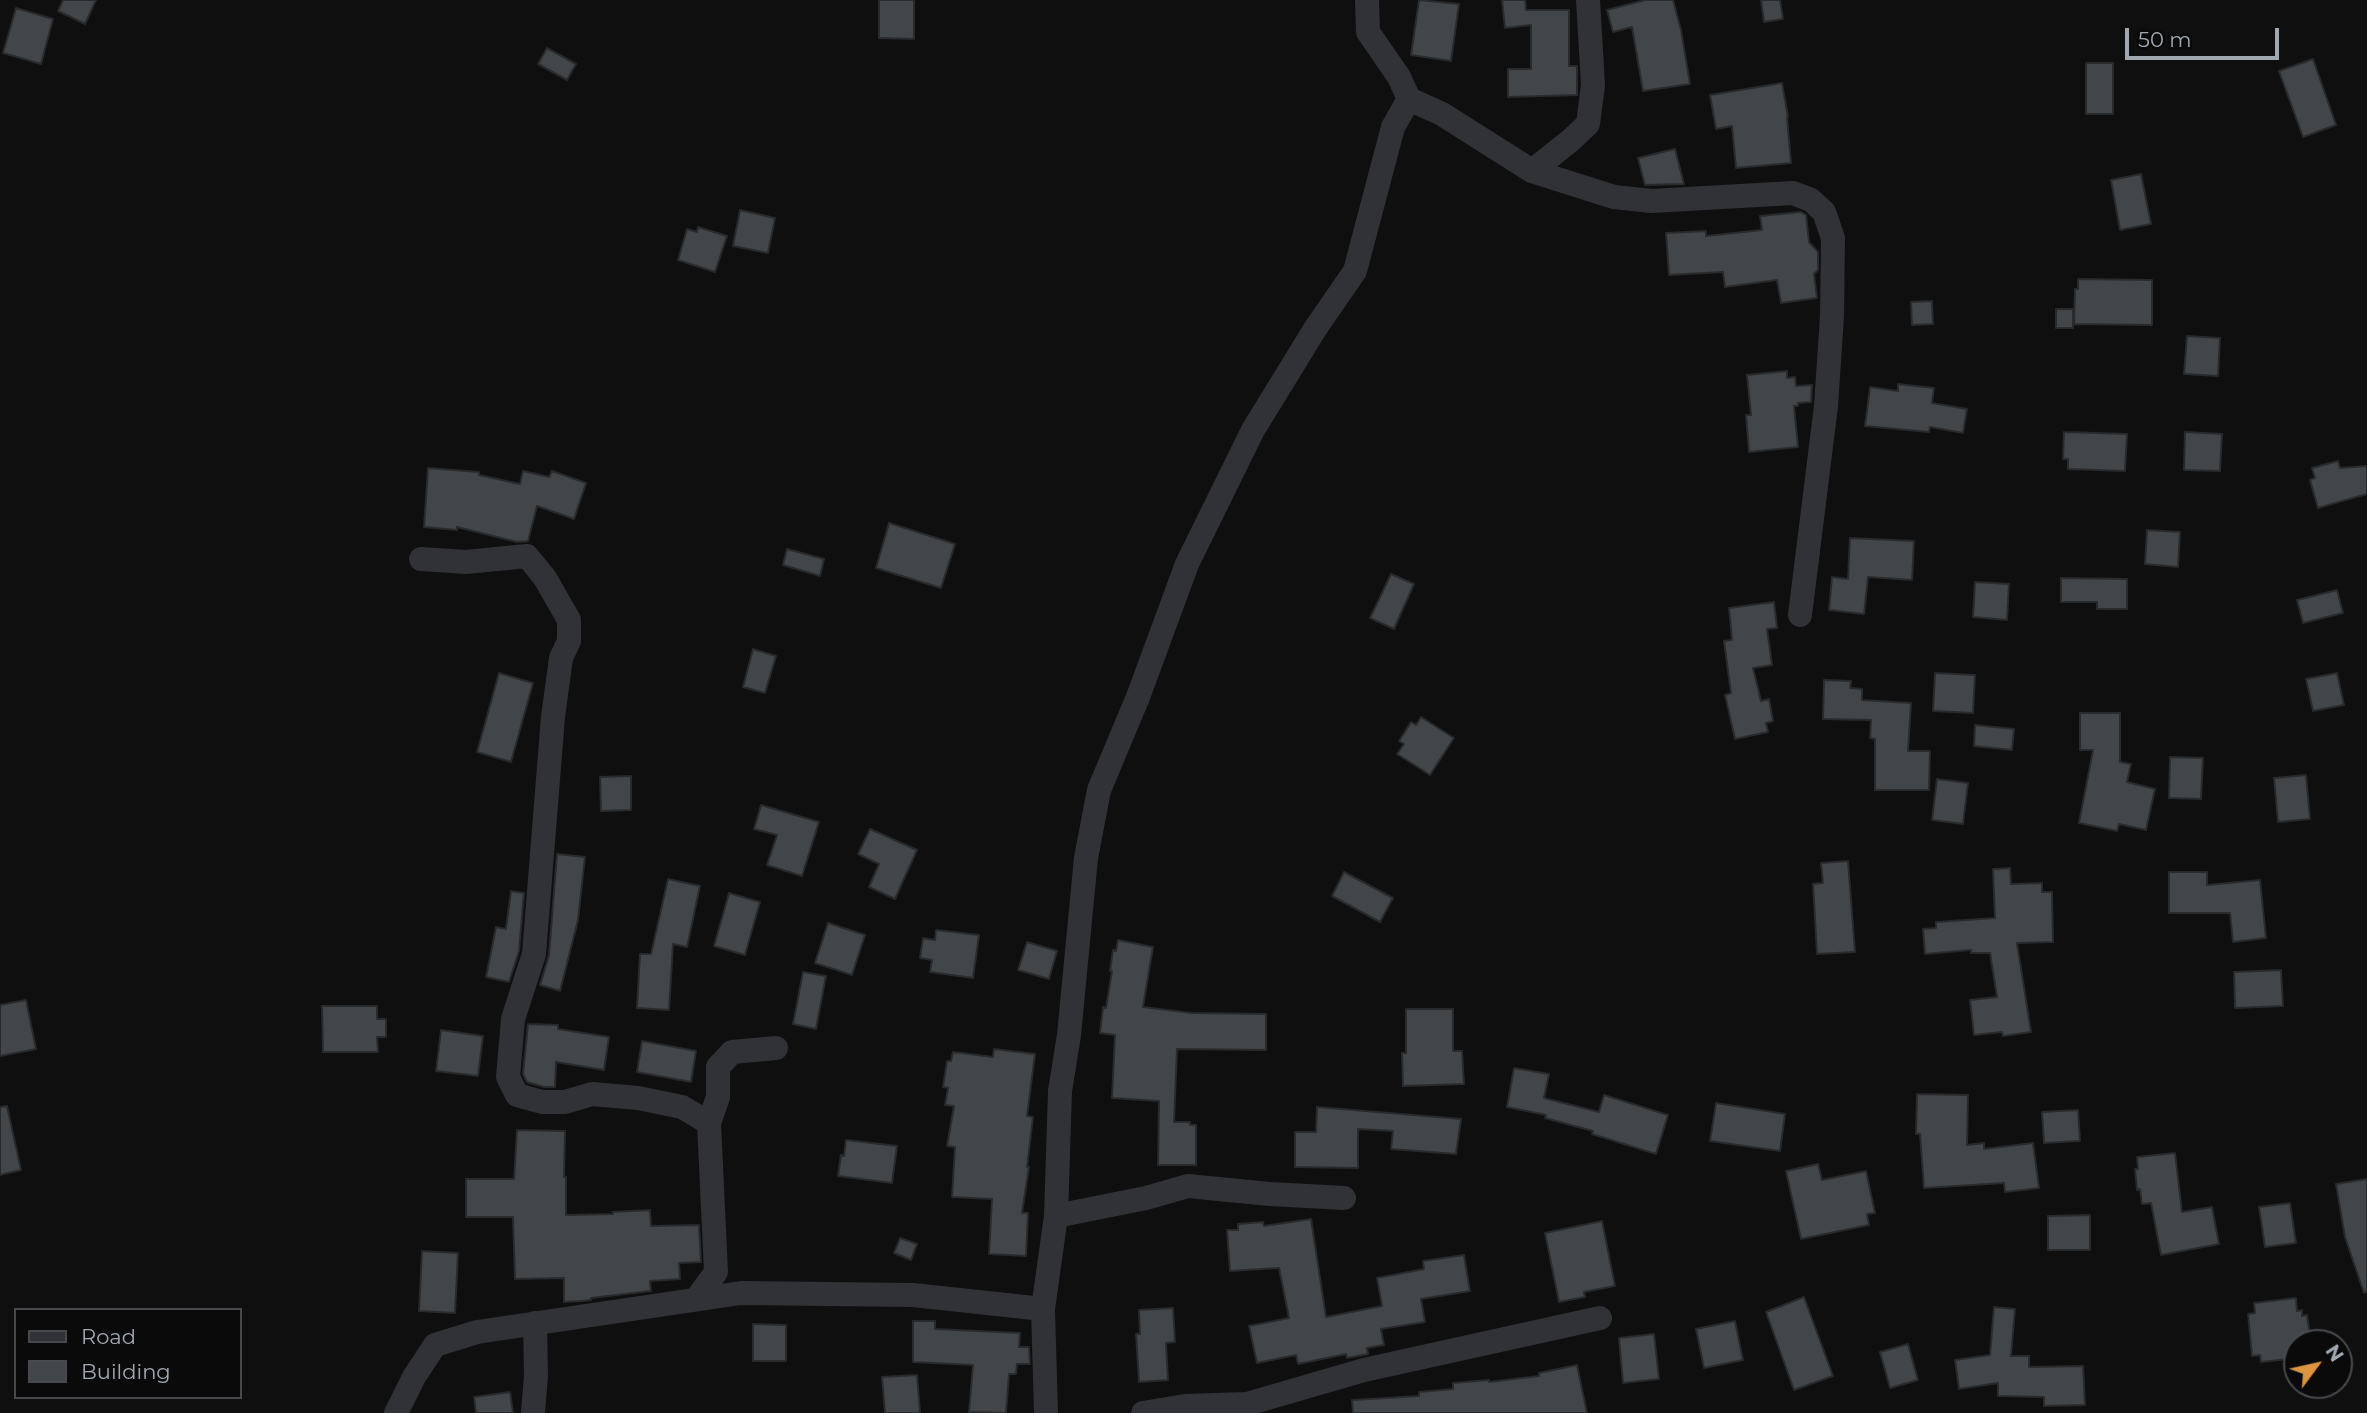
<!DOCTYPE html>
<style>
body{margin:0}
#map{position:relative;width:2367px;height:1413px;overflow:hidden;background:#0f0f10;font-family:Montserrat,sans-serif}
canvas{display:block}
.legend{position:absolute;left:14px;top:1308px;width:228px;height:91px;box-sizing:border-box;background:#0a0a0b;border:2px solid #47494d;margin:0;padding:9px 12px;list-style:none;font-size:21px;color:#a2a8b0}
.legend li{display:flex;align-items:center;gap:14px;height:35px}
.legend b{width:35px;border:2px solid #47494d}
.north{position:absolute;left:2283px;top:1329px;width:70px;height:70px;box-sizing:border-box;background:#0a0a0b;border:2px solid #47494d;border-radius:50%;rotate:57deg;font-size:19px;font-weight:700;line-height:28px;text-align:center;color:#a2a8b0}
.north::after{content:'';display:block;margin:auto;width:24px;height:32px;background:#dc953c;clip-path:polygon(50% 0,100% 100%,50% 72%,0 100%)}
.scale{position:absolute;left:2125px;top:28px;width:154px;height:32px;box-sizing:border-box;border:4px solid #a2a8b0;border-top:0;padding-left:9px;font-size:21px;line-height:24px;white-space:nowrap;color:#a2a8b0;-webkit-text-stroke:5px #0a0a0b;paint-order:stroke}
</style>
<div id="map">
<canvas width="2367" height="1413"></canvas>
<ul class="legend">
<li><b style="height:9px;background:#313235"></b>Road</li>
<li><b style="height:19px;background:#434648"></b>Building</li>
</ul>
<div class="north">N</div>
<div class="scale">50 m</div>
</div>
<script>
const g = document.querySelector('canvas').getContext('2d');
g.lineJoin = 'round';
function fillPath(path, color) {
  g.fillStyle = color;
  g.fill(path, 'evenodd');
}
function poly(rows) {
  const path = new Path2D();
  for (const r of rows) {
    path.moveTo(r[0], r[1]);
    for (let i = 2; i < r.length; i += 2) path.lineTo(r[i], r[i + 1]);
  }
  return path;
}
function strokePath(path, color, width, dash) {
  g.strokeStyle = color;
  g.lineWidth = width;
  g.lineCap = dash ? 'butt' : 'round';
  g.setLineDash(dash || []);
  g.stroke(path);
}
const building = poly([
 [63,0,96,0,85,24,58,11,63,0],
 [879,0,914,0,914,39,879,38,879,0],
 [1419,0,1459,4,1451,61,1411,55,1419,0],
 [1502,0,1525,0,1526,10,1569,10,1569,66,1577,66,1577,95,1508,97,1508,69,1531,69,1531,25,1505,28,1502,0],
 [1645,0,1673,0,1681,30,1690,84,1643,91,1632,27,1613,32,1607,10,1645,0],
 [1761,0,1780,0,1783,19,1764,22,1761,0],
 [16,8,53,19,41,64,3,53,16,8],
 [547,48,576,64,567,80,538,64,547,48],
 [2313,59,2336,125,2303,137,2279,71,2313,59],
 [2086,63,2113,63,2113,114,2086,114,2086,63],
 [1782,83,1788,117,1787,117,1791,163,1736,168,1732,126,1716,129,1710,95,1782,83],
 [1675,149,1684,184,1645,185,1638,158,1675,149],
 [2141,174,2151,224,2120,230,2111,180,2141,174],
 [740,210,775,218,768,253,733,246,740,210],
 [1801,212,1806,215,1809,242,1818,252,1818,270,1814,274,1817,298,1781,303,1777,280,1725,287,1723,272,1669,275,1666,233,1706,231,1706,236,1762,230,1760,216,1801,212],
 [698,227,727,236,715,272,678,260,687,229,697,232,698,227],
 [2078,279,2152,280,2152,325,2074,324,2075,289,2078,289,2078,279],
 [1932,301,1933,324,1912,325,1911,302,1932,301],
 [2056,309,2073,309,2073,328,2056,328,2056,309],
 [2187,336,2220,338,2218,376,2184,374,2187,336],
 [1787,371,1787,378,1795,377,1796,386,1812,385,1811,402,1798,403,1798,406,1794,406,1798,447,1749,452,1746,415,1751,415,1747,375,1787,371],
 [1898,384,1934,388,1932,403,1967,409,1963,433,1930,427,1929,432,1865,426,1870,387,1898,391,1898,384],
 [2064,432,2127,434,2125,471,2068,469,2068,459,2063,459,2064,432],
 [2185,432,2222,434,2220,471,2184,470,2185,432],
 [2338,461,2340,468,2367,466,2367,494,2318,508,2310,480,2315,478,2312,468,2338,461],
 [428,468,479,472,479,475,520,484,523,471,549,477,552,471,586,483,574,519,537,506,528,541,517,542,457,527,457,530,424,527,428,468],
 [889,523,955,544,941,588,876,568,889,523],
 [2147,530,2180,532,2178,567,2145,564,2147,530],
 [1850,538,1914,541,1912,580,1868,577,1864,614,1829,610,1832,577,1848,579,1850,538],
 [787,549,824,559,820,576,783,565,787,549],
 [1391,574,1414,584,1394,629,1370,618,1391,574],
 [2061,578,2127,579,2127,609,2097,609,2097,602,2061,602,2061,578],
 [1975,582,2009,584,2007,620,1973,617,1975,582],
 [2337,590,2343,613,2303,623,2297,600,2337,590],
 [1774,602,1777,628,1767,629,1772,665,1753,668,1761,701,1769,699,1773,721,1766,723,1768,732,1735,739,1725,695,1731,693,1724,641,1732,640,1729,608,1774,602],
 [753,649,776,656,765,693,743,687,753,649],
 [499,673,533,683,511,762,477,752,499,673],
 [1935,673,1975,675,1973,713,1933,711,1935,673],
 [2337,673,2344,705,2313,711,2306,679,2337,673],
 [1824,680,1851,681,1850,688,1862,689,1862,700,1911,703,1908,751,1930,751,1929,790,1875,790,1875,739,1870,738,1871,720,1823,719,1824,680],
 [2080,713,2120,713,2120,762,2131,764,2127,782,2155,789,2146,830,2119,824,2117,831,2079,823,2093,750,2080,750,2080,713],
 [1421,717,1454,738,1430,775,1397,754,1404,744,1399,741,1411,722,1416,725,1421,717],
 [1975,725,2014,729,2012,750,1974,746,1975,725],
 [2170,757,2203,758,2201,799,2169,798,2170,757],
 [2306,775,2310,819,2278,822,2274,778,2306,775],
 [631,776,631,810,601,811,600,777,631,776],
 [1937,779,1968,783,1963,824,1932,820,1937,779],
 [761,805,819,822,802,876,767,865,777,835,754,829,761,805],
 [870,829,917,850,895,899,869,887,879,864,858,854,870,829],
 [557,854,585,857,578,920,560,991,540,985,549,955,557,854],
 [1848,861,1855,952,1817,954,1813,884,1823,883,1821,863,1848,861],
 [2010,868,2011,884,2042,883,2042,892,2052,892,2053,942,2017,943,2031,1032,2003,1036,2002,1032,1974,1035,1970,1000,1997,997,1990,953,1971,953,1971,950,1925,954,1923,929,1936,928,1936,922,1995,918,1993,869,2010,868],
 [1344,872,1393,898,1380,922,1332,896,1344,872],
 [2169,872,2207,872,2207,885,2260,880,2266,938,2233,942,2230,913,2169,913,2169,872],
 [668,879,700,886,687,947,673,944,669,1010,637,1008,640,954,651,954,668,879],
 [511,891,524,893,519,951,509,982,486,977,496,927,506,929,511,891],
 [729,893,760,902,745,955,714,946,729,893],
 [828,923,865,935,852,975,815,963,828,923],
 [936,930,979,935,973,978,930,972,932,960,920,958,923,938,935,940,936,930],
 [1118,940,1153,947,1143,1007,1192,1013,1266,1014,1266,1050,1177,1049,1174,1122,1190,1122,1190,1125,1196,1125,1196,1165,1158,1165,1159,1101,1112,1098,1115,1035,1100,1033,1103,1007,1106,1008,1112,971,1110,971,1113,950,1116,951,1118,940],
 [1027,942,1057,951,1049,979,1018,970,1027,942],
 [2281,970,2283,1006,2235,1008,2234,972,2281,970],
 [803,972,826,976,816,1029,793,1024,803,972],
 [26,1000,36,1049,0,1056,0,1005,26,1000],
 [322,1006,377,1006,377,1019,386,1019,386,1037,377,1037,378,1052,323,1052,322,1006],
 [1406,1009,1453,1009,1453,1051,1462,1051,1464,1084,1403,1086,1402,1053,1406,1053,1406,1009],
 [528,1024,558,1025,558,1029,609,1037,604,1070,556,1062,555,1087,544,1087,527,1082,523,1074,528,1024],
 [441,1030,483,1036,478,1076,436,1071,441,1030],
 [642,1041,696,1051,691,1082,637,1072,642,1041],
 [994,1049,1035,1054,1027,1116,1033,1117,1027,1167,1029,1167,1022,1213,1028,1213,1026,1256,989,1254,992,1199,952,1197,955,1147,947,1146,954,1106,945,1105,948,1088,943,1087,947,1061,951,1061,953,1052,993,1057,994,1049],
 [1514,1068,1549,1074,1544,1098,1599,1112,1604,1095,1668,1115,1656,1154,1592,1134,1593,1131,1545,1118,1546,1115,1507,1107,1514,1068],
 [1917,1094,1968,1095,1967,1145,1984,1143,1984,1149,2033,1143,2039,1188,2005,1192,2004,1183,1924,1188,1920,1134,1916,1134,1917,1094],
 [1716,1103,1785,1114,1780,1151,1710,1141,1716,1103],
 [7,1106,21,1170,0,1175,0,1107,7,1106],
 [1317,1107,1461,1119,1456,1154,1391,1149,1393,1131,1358,1129,1358,1168,1295,1167,1295,1132,1316,1132,1317,1107],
 [2078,1110,2080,1141,2044,1143,2042,1112,2078,1110],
 [517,1130,565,1131,564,1177,566,1177,566,1215,613,1214,613,1212,650,1210,651,1226,699,1225,701,1262,679,1263,680,1279,650,1281,651,1291,591,1298,591,1300,582,1301,564,1302,564,1278,515,1279,513,1217,466,1217,466,1179,514,1179,517,1130],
 [846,1140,897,1146,892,1183,838,1176,841,1155,844,1156,846,1140],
 [2175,1153,2182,1212,2212,1207,2219,1244,2161,1255,2151,1203,2142,1204,2140,1189,2137,1190,2135,1169,2138,1169,2137,1157,2175,1153],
 [1818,1164,1822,1180,1866,1171,1875,1213,1867,1214,1869,1225,1801,1239,1786,1171,1818,1164],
 [2367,1179,2367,1292,2364,1293,2345,1237,2336,1184,2367,1179],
 [2290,1203,2296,1243,2265,1247,2259,1207,2290,1203],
 [2090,1215,2090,1250,2048,1250,2048,1216,2090,1215],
 [1311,1219,1326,1317,1382,1306,1377,1278,1424,1269,1423,1261,1464,1255,1470,1291,1421,1299,1425,1322,1381,1329,1384,1345,1367,1348,1368,1354,1347,1358,1346,1354,1298,1364,1296,1355,1257,1363,1249,1326,1289,1318,1279,1268,1230,1271,1227,1230,1238,1230,1238,1224,1263,1222,1264,1226,1311,1219],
 [1602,1221,1615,1286,1584,1292,1585,1297,1559,1302,1545,1233,1602,1221],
 [900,1238,917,1244,911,1260,894,1253,900,1238],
 [422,1251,458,1253,455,1313,419,1311,422,1251],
 [1804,1297,1833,1376,1794,1390,1766,1312,1804,1297],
 [2296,1298,2297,1311,2302,1310,2302,1316,2307,1315,2311,1343,2297,1343,2297,1358,2261,1362,2260,1355,2252,1356,2248,1314,2255,1313,2254,1303,2296,1298],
 [1994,1307,2015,1309,2011,1356,2029,1356,2029,1367,2083,1366,2085,1405,2044,1406,2044,1397,1998,1396,1998,1383,1959,1389,1955,1360,1990,1355,1994,1307],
 [1173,1308,1175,1342,1166,1343,1168,1380,1139,1382,1136,1334,1140,1334,1139,1310,1173,1308],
 [913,1321,935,1321,935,1329,1020,1333,1019,1347,1029,1347,1030,1364,1017,1364,1016,1374,1009,1374,1006,1413,969,1412,973,1365,913,1362,913,1321],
 [1735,1321,1743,1360,1704,1368,1696,1329,1735,1321],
 [753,1324,786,1325,786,1361,753,1361,753,1324],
 [1654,1334,1659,1379,1623,1383,1619,1338,1654,1334],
 [1908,1344,1918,1380,1890,1388,1880,1352,1908,1344],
 [1577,1365,1587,1413,1353,1413,1352,1400,1419,1396,1419,1392,1453,1389,1453,1383,1489,1380,1489,1382,1539,1376,1539,1373,1577,1365],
 [917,1375,920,1413,885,1413,882,1377,917,1375],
 [510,1392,513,1413,476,1413,474,1397,510,1392]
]);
fillPath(building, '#434648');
strokePath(building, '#292a2c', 2);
strokePath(poly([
 [1367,0,1368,32,1399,77,1409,99,1442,114,1532,171,1614,197,1652,201,1793,193,1811,200,1824,212,1833,238,1832,316,1826,406,1800,615],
 [1532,171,1571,140,1588,124,1593,85,1588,0],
 [421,559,466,562,527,556,545,578,569,620,569,641,561,658,553,717,534,954,513,1019,508,1077,517,1095,542,1102,565,1102,592,1094,638,1098,682,1107,709,1123],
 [1056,1216,1146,1198,1188,1186,1270,1194,1344,1198],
 [697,1298,716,1272,709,1123,718,1097,718,1067,732,1052,776,1048],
 [396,1413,414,1377,435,1345,477,1332,741,1293,913,1295,1043,1309],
 [533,1413,536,1375,535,1323],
 [1046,1413,1043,1309,1056,1216,1060,1091,1069,1035,1086,858,1099,790,1138,697,1187,564,1253,430,1315,329,1355,271,1393,127,1409,99],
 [1143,1413,1185,1406,1247,1404,1364,1370,1600,1318]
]), '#313235', 24);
</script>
